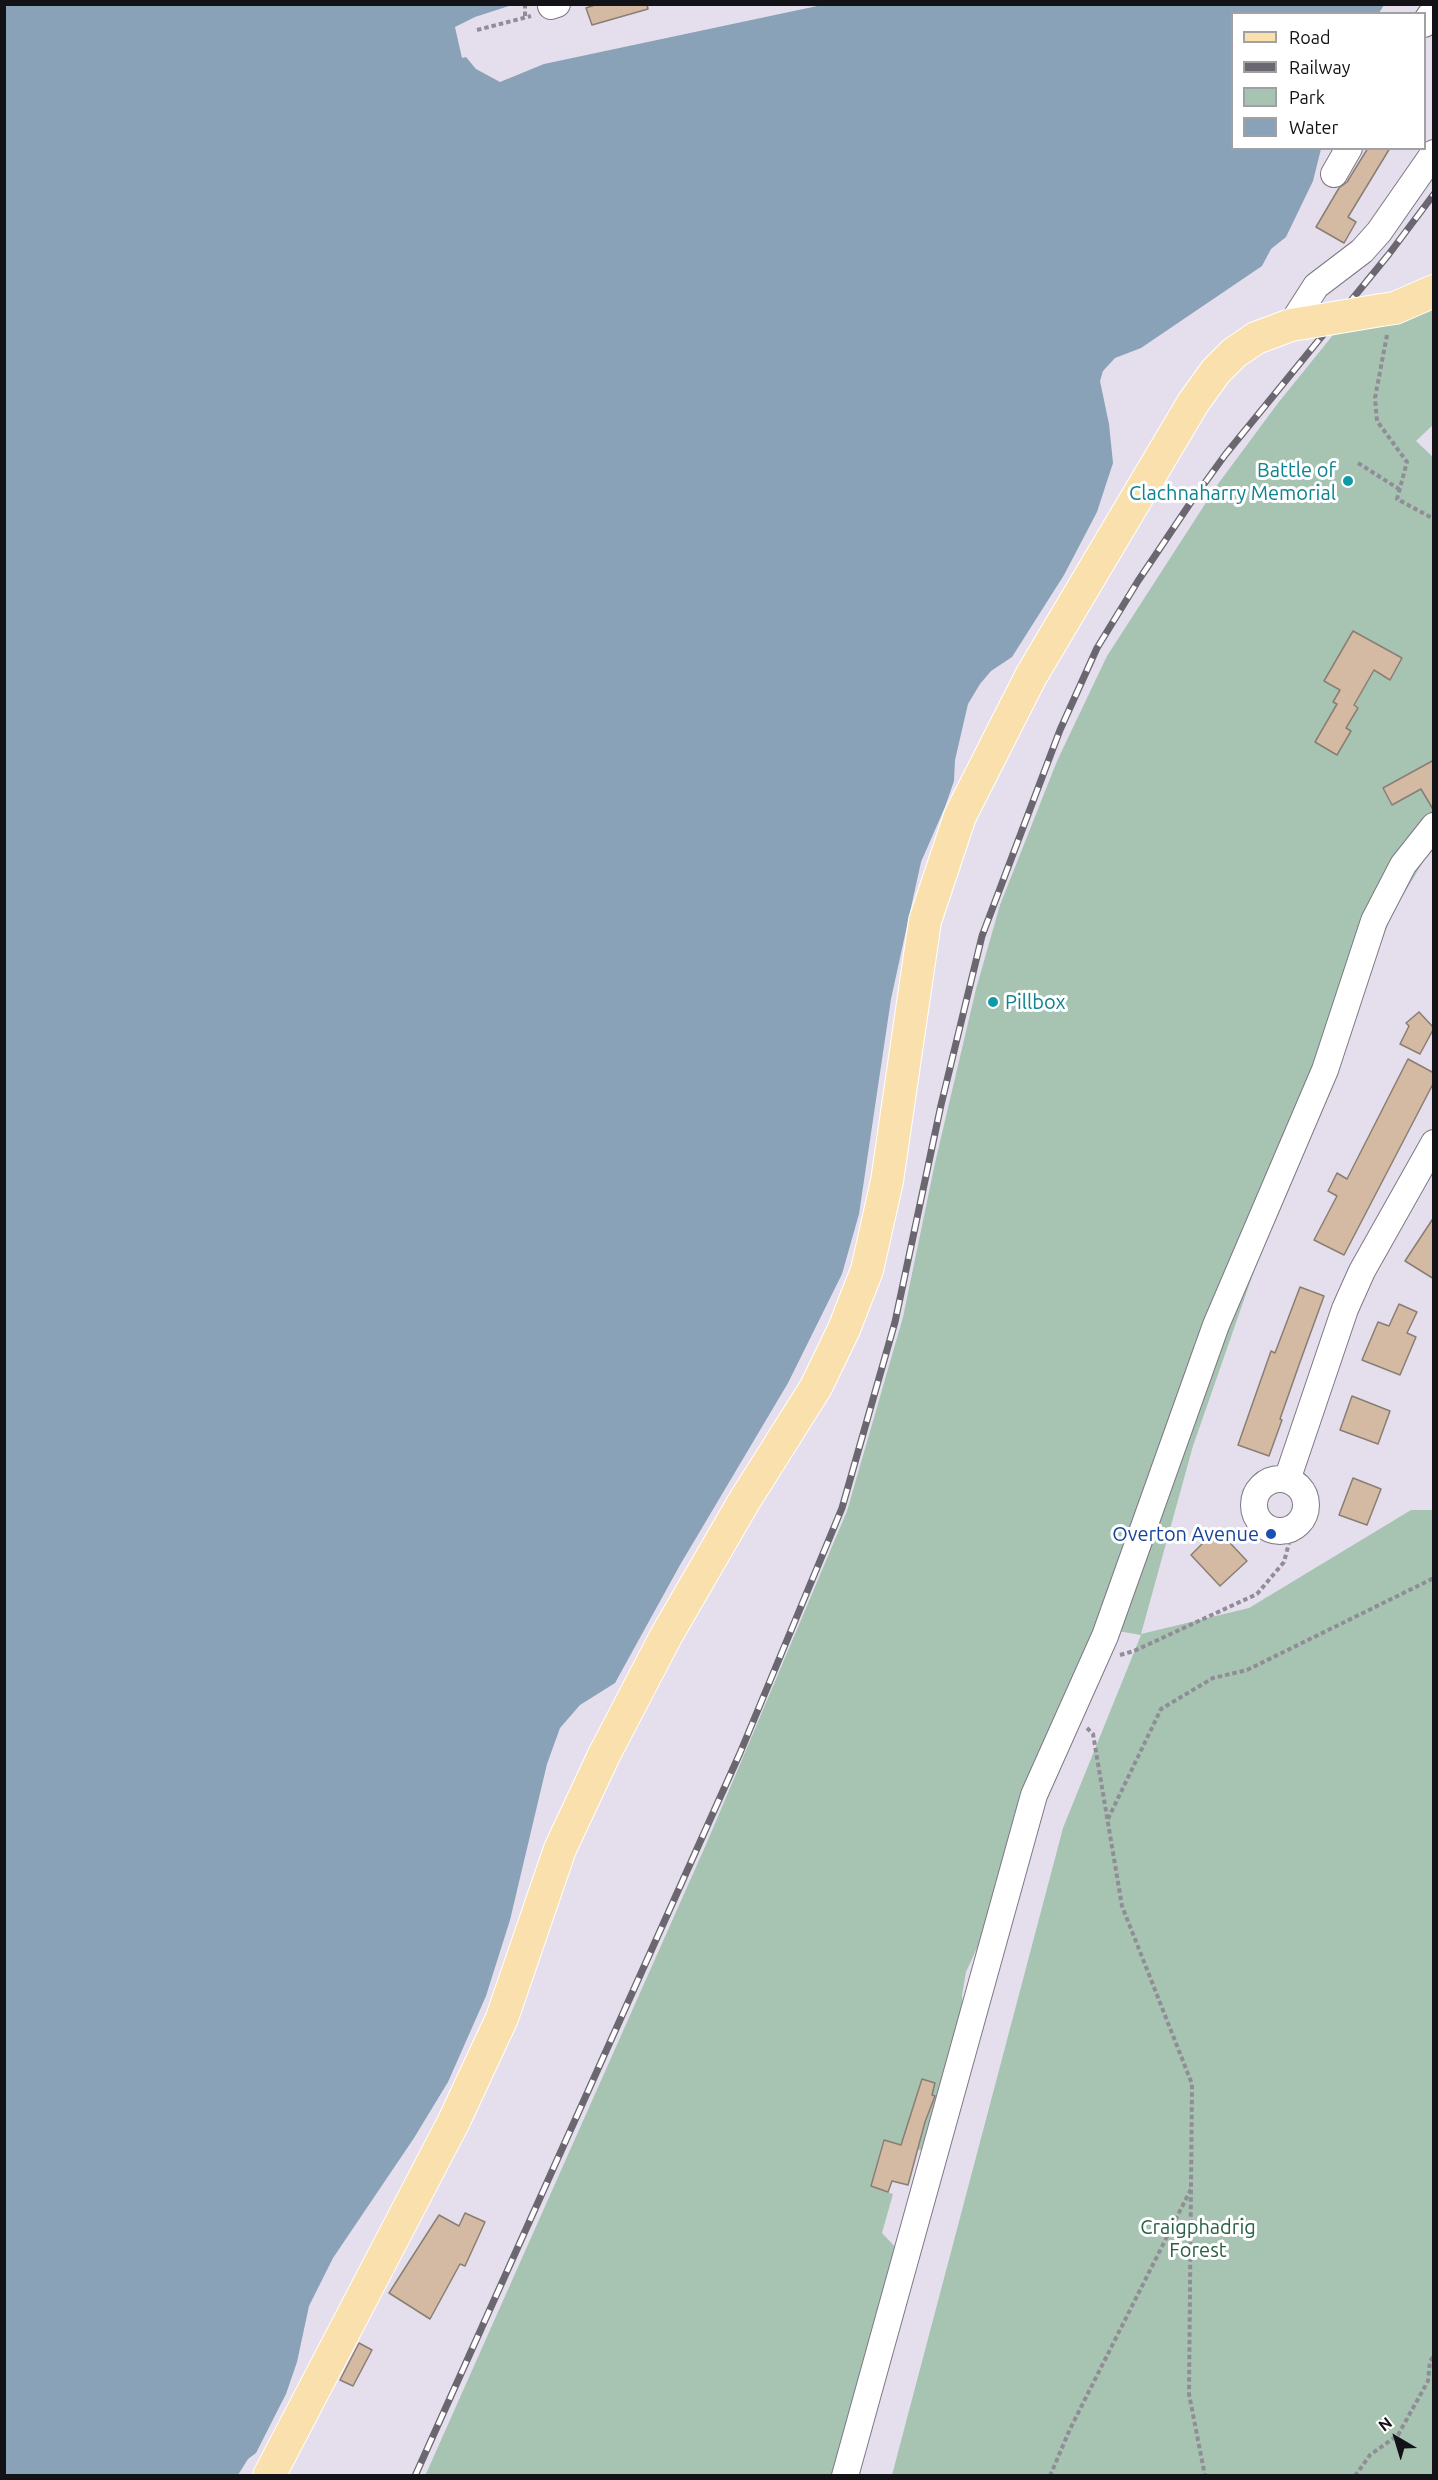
<!DOCTYPE html>
<style>
body{margin:0}
#map{position:relative;width:1438px;height:2480px;overflow:hidden;background:#e5dfed;font-family:Ubuntu,sans-serif}
canvas{display:block}
.frame{position:absolute;inset:0;border:6px solid #131216;pointer-events:none}
.legend{position:absolute;left:1231px;top:12px;width:195px;height:138px;box-sizing:border-box;background:#fff;border:2px solid #a1a0a2;margin:0;padding:8px 10px;list-style:none;font-size:18px;color:#131216}
.legend li{display:flex;align-items:center;gap:12px;height:30px}
.legend b{width:30px;border:2px solid #a1a0a2}
.north{position:absolute;left:1366px;top:2408px;width:60px;height:60px;-webkit-text-stroke:4px #fff;paint-order:stroke;rotate:322deg;font-size:16px;font-weight:700;line-height:24px;text-align:center;color:#131216}
.north::after{content:'';display:block;margin:auto;width:21px;height:27px;background:#131216;clip-path:polygon(50% 0,100% 100%,50% 72%,0 100%)}
</style>
<div id="map">
<canvas width="1438" height="2480"></canvas>
<div class="frame"></div>
<ul class="legend">
<li><b style="height:8px;background:#fae0ac"></b>Road</li>
<li><b style="height:8px;background:#6b6770"></b>Railway</li>
<li><b style="height:16px;background:#a7c4b3"></b>Park</li>
<li><b style="height:16px;background:#89a2b8"></b>Water</li>
</ul>
<div class="north">N</div>
</div>
<script>
const g = document.querySelector('canvas').getContext('2d');
g.lineJoin = 'round';
function fillPath(path, color) {
  g.fillStyle = color;
  g.fill(path, 'evenodd');
}
function poly(rows) {
  const path = new Path2D();
  for (const r of rows) {
    if (r.length === 3) {
      path.moveTo(r[0] + r[2], r[1]);
      path.arc(r[0], r[1], r[2], 0, 2 * Math.PI);
      continue;
    }
    path.moveTo(r[0], r[1]);
    for (let i = 2; i < r.length; i += 2) path.lineTo(r[i], r[i + 1]);
  }
  return path;
}
function strokePath(path, color, width, dash) {
  g.strokeStyle = color;
  g.lineWidth = width;
  g.lineCap = dash ? 'butt' : 'round';
  g.setLineDash(dash || []);
  g.stroke(path);
}
function label(font, color, halo, rows, align = 'center') {
  g.font = font + ' Ubuntu,sans-serif';
  g.lineWidth = 6;
  g.setLineDash([]);
  g.textBaseline = 'middle';
  g.strokeStyle = halo;
  g.fillStyle = color;
  for (const [text, x, y, turn = 0] of rows) {
    g.save();
    g.translate(x, y);
    g.rotate((+turn || 0) * Math.PI / 180);
    g.textAlign = isNaN(turn) ? turn : align;
    if (halo) g.strokeText(text, 0, 0);
    g.fillText(text, 0, 0);
    g.restore();
  }
}
fillPath(poly([
 [1433,305,1433,425,1416,441,1434,458,1433,845,1392,914,1261,1251,1193,1446,1141,1634,1249,1608,1411,1510,1433,1510,1433,2475,892,2475,1063,1828,1141,1635,1100,1628,987,1926,966,1972,962,1995,963,2012,928,2152,883,2140,871,2186,893,2194,882,2233,900,2252,837,2475,425,2476,708,1840,847,1511,903,1317,935,1163,976,989,1000,905,1057,761,1107,656,1218,484,1278,403,1337,330]
]), '#a7c4b3');
fillPath(poly([
 [5,4,512,5,475,17,455,27,462,58,466,57,476,69,500,82,544,64,822,5,1384,5,1379,13,1232,14,1232,148,1321,149,1313,181,1286,237,1271,249,1262,266,1141,348,1115,358,1103,371,1100,381,1109,424,1113,463,1097,512,1064,575,1012,657,991,671,980,684,968,704,955,760,954,781,945,807,921,862,891,999,859,1214,842,1274,788,1383,680,1565,615,1683,580,1705,560,1728,547,1764,510,1920,486,1996,448,2082,414,2138,333,2258,309,2306,297,2362,286,2394,256,2453,248,2459,238,2475,5,2475]
]), '#89a2b8');
const building = poly([
 [598,4,647,4,648,9,592,25,586,8,598,4],
 [1368,148,1390,148,1348,217,1356,222,1344,243,1316,227,1339,188,1347,182,1368,148],
 [1353,631,1402,658,1390,680,1374,670,1354,705,1358,708,1346,728,1351,731,1337,755,1315,742,1337,704,1333,702,1340,690,1324,681,1353,631],
 [1434,760,1434,811,1421,789,1392,805,1383,788,1434,760],
 [1419,1012,1434,1028,1420,1054,1400,1044,1409,1026,1406,1023,1419,1012],
 [1408,1059,1434,1073,1434,1082,1344,1255,1314,1240,1337,1196,1328,1191,1337,1173,1347,1179,1408,1059],
 [1434,1217,1434,1279,1405,1261,1434,1217],
 [1300,1287,1324,1296,1300,1362,1280,1419,1282,1420,1269,1456,1238,1445,1271,1351,1275,1353,1300,1287],
 [1399,1304,1417,1312,1407,1333,1416,1337,1400,1375,1362,1360,1378,1322,1389,1326,1399,1304],
 [1352,1396,1390,1411,1378,1444,1340,1430,1352,1396],
 [1353,1478,1381,1489,1367,1525,1339,1515,1353,1478],
 [1217,1529,1247,1561,1220,1586,1191,1555,1217,1529],
 [922,2079,935,2083,932,2095,935,2096,925,2122,908,2185,892,2181,888,2192,871,2186,884,2140,901,2145,922,2079],
 [465,2213,485,2222,465,2266,460,2264,430,2319,389,2293,439,2215,459,2226,465,2213],
 [359,2343,372,2350,353,2386,340,2380,359,2343]
]);
fillPath(building, '#d4baa3');
strokePath(building, '#897e74', 1.5);
const minor = poly([
 [551,6,557,4],
 [1424,24,1434,10],
 [1334,174,1349,148],
 [1291,325,1316,286,1362,251,1379,232,1434,153],
 [1280,1505,26],
 [1287,1480,1345,1309,1362,1271,1434,1143],
 [845,2476,1034,1795,1105,1636,1216,1325,1325,1070,1374,921,1403,865,1434,826]
]);
const major = poly([
 [1381,310,1395,308,1434,291],
 [269,2476,454,2121,502,2018,560,1849,604,1755,666,1636,743,1503,816,1387,844,1329,867,1270,887,1181,925,921,960,816,1031,676,1193,403,1216,371,1234,353,1256,338,1291,325,1304,323]
]);
strokePath(minor, '#7d7884', 28);
strokePath(major, '#fff', 34);
strokePath(poly([
 [525,4,525,19],
 [477,30,531,16],
 [1387,335,1375,398,1377,421,1407,462,1397,499,1434,519],
 [1358,463,1399,489],
 [1120,1655,1134,1651,1257,1594,1284,1562,1293,1528],
 [1087,1728,1093,1734,1122,1906,1192,2084,1189,2394,1205,2476],
 [1108,1819,1161,1709,1213,1678,1247,1670,1434,1578],
 [1050,2476,1070,2429,1191,2189],
 [1355,2476,1370,2455,1398,2435,1428,2381,1430,2361,1434,2356]
]), '#918d97', 4, [4.5, 3]);
strokePath(minor, '#fff', 26);
strokePath(major, '#fae0ac', 32);
const rail = poly([
 [415,2476,740,1753,842,1508,895,1322,941,1105,982,936,1060,730,1097,648,1138,581,1191,502,1225,455,1389,254,1434,194]
]);
strokePath(rail, '#6b6770', 7);
strokePath(rail, '#fff', 4.5, [14]);
const majorBridge = poly([
 [1304,323,1381,310]
]);
strokePath(majorBridge, '#fff', 34, []);
strokePath(majorBridge, '#fae0ac', 32);
for (const [x, y, r, color] of [
 [1348,481,6,"#0f9aa8"],
 [993,1002,6,"#0f9aa8"],
 [1271,1534,6,"#1a4fb4"]
]) {
  const dot = new Path2D();
  dot.arc(x, y, r, 0, 2 * Math.PI);
  g.fillStyle = color;
  g.fill(dot);
  strokePath(dot, '#fff', 2);
}
label('20px', '#0d838f', '#fff', [
 ["Battle of",1336,470],
 ["Clachnaharry Memorial",1336,493],
 ["Pillbox",1005,1002,"left"]
], 'right');
label('20px', '#164399', '#fff', [
 ["Overton Avenue",1259,1534]
], 'right');
label('20px', '#295f44', '#fff', [
 ["Craigphadrig",1198,2227],
 ["Forest",1198,2250]
]);
</script>
